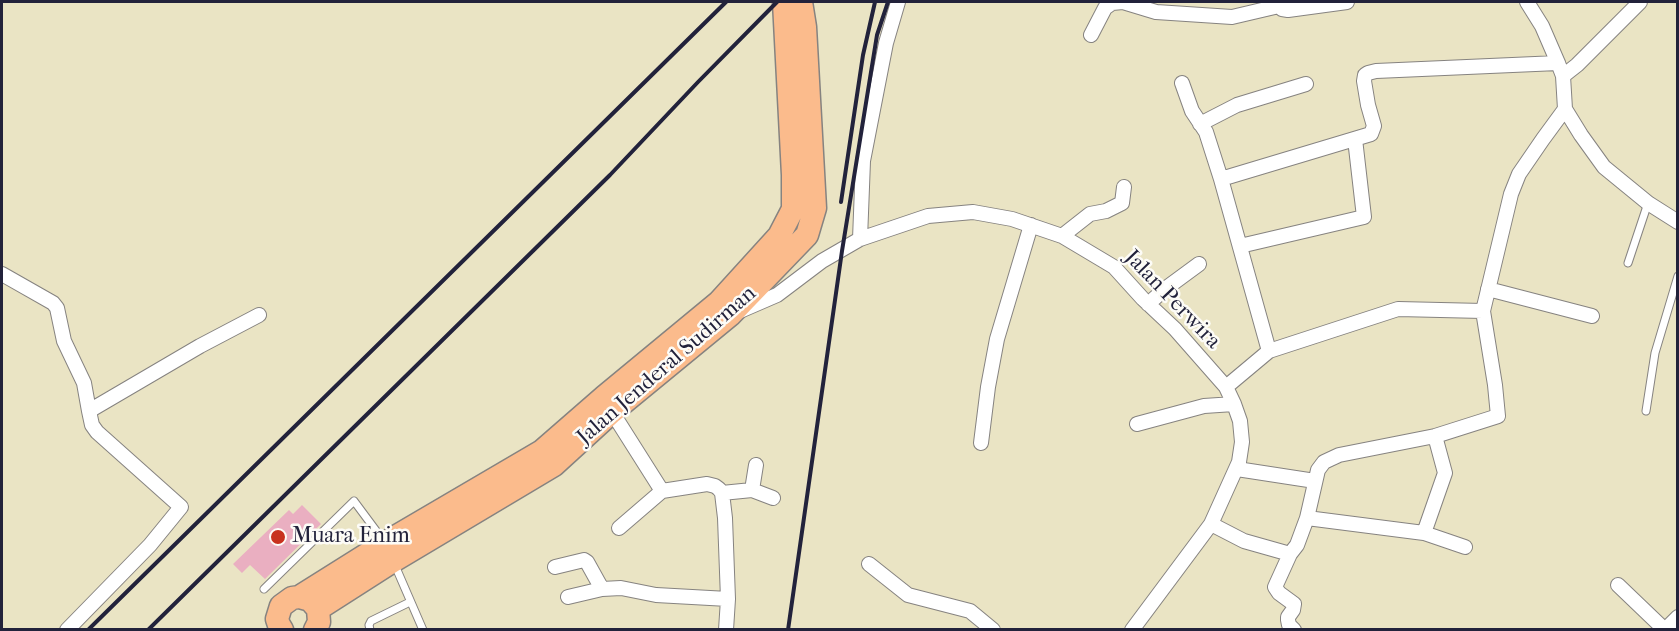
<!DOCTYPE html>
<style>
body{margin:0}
#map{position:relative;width:1679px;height:631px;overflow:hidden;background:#eae4c4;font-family:"IM FELL French Canon",serif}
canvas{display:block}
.frame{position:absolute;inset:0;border:3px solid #22223b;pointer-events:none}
</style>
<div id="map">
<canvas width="1679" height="631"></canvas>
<div class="frame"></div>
</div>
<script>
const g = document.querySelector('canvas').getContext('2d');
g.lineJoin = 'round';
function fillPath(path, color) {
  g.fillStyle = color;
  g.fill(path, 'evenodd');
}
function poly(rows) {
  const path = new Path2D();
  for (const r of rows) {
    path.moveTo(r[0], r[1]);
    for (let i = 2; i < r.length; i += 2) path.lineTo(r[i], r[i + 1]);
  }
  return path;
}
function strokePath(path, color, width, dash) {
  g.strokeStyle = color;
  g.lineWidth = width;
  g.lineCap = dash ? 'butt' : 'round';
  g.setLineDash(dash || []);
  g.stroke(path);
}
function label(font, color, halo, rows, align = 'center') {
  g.font = font + ' "IM FELL French Canon",serif';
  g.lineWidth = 5;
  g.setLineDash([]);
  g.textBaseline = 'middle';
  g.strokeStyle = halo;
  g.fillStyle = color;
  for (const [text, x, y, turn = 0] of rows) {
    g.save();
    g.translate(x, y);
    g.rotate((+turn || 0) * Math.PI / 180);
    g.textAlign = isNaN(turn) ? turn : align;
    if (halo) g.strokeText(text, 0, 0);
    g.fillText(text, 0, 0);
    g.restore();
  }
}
fillPath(poly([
 [302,505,321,524,265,579,250,565,242,573,233,564,289,510,293,514]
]), '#eaafc1');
const service = poly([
 [1628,263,1648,203],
 [1646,411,1655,353,1678,276],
 [394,563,423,630],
 [264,589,354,501,383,540],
 [370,630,369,625,371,621,410,602]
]);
const minor = poly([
 [1279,2,1279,6,1282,9,1288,10,1347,2],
 [1527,2,1542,26,1558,63,1563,76,1565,109,1581,135,1604,167,1648,203,1678,222],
 [1091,35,1105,8,1112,3,1123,2,1156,12,1232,17,1279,6],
 [1563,76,1577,65,1640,2],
 [1182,83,1192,111,1206,132,1221,179,1269,351],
 [1200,124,1237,105,1306,84],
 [1221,179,1371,134,1374,126,1368,105,1364,81,1365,75,1368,73,1376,71,1558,63],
 [1062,236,1090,214,1106,211,1122,203,1124,187],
 [860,239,863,161,886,43,898,2],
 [1240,246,1364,217,1355,139],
 [2,274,53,303,57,308,64,341,84,383,89,411],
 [1488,289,1592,316],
 [1148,304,1165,289,1199,264],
 [740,311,777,295,822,261,860,239,928,216,973,212,1012,219,1062,236,1114,267,1143,299,1175,329,1226,387,1234,404,1240,421,1242,442,1239,462,1211,524,1132,630],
 [1226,387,1269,351,1398,309,1483,311,1511,194,1519,174,1543,139,1565,109],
 [612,412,662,491,707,484,715,486,719,489,722,493,725,518,728,599,726,630],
 [1137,424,1204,406,1234,404],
 [981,443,988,387,997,339,1031,225],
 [1237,469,1315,481],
 [752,490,756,465],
 [722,493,752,490,773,498],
 [1307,518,1424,533,1465,547],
 [1211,524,1244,541,1290,554,1297,545,1307,518,1318,470,1324,462,1339,455,1435,436,1498,416,1495,385,1483,311],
 [619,528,662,491],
 [1424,533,1445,473,1435,436],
 [1290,554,1275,587,1279,593,1294,604,1293,610,1288,617,1288,620,1289,625,1294,630],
 [869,564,908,595,970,611,993,630],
 [555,567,584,560,587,562,602,589],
 [1618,585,1665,630],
 [568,597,602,589,621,588,656,595,728,599],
 [67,630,150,545,181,507,97,432,92,425,89,411,200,346,259,315],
 [1665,630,1678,617]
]);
const trunk = poly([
 [299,597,385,543,542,451,604,397,719,302,779,236,793,209,793,175,784,2],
 [318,609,393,561,554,465,612,412,730,315,807,235,815,208,805,27,801,2],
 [282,630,279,625,277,619,281,606,292,598,299,597,310,600,318,609,319,622,315,630]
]);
strokePath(service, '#868380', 9);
strokePath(minor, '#868380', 16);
strokePath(trunk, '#868380', 25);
strokePath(service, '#fff', 7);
strokePath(minor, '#fff', 14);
strokePath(trunk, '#fbbb8c', 22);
strokePath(poly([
 [841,202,863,55,875,2],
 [88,630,726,2],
 [148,630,610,175,698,82,777,2],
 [788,630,842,251,877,35,888,2]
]), '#22223b', 4);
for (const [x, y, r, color] of [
 [278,537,8,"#c8321e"]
]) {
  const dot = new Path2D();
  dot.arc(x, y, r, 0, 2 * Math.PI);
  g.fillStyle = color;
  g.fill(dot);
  strokePath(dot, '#fdfcf7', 2);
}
label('22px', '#22223b', '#fdfcf7', [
 ["Jalan Perwira",1172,300,46],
 ["Jalan Jenderal Sudirman",667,366,-41]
]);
label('22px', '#22223b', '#fdfcf7', [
 ["Muara Enim",292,537]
], 'left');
</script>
